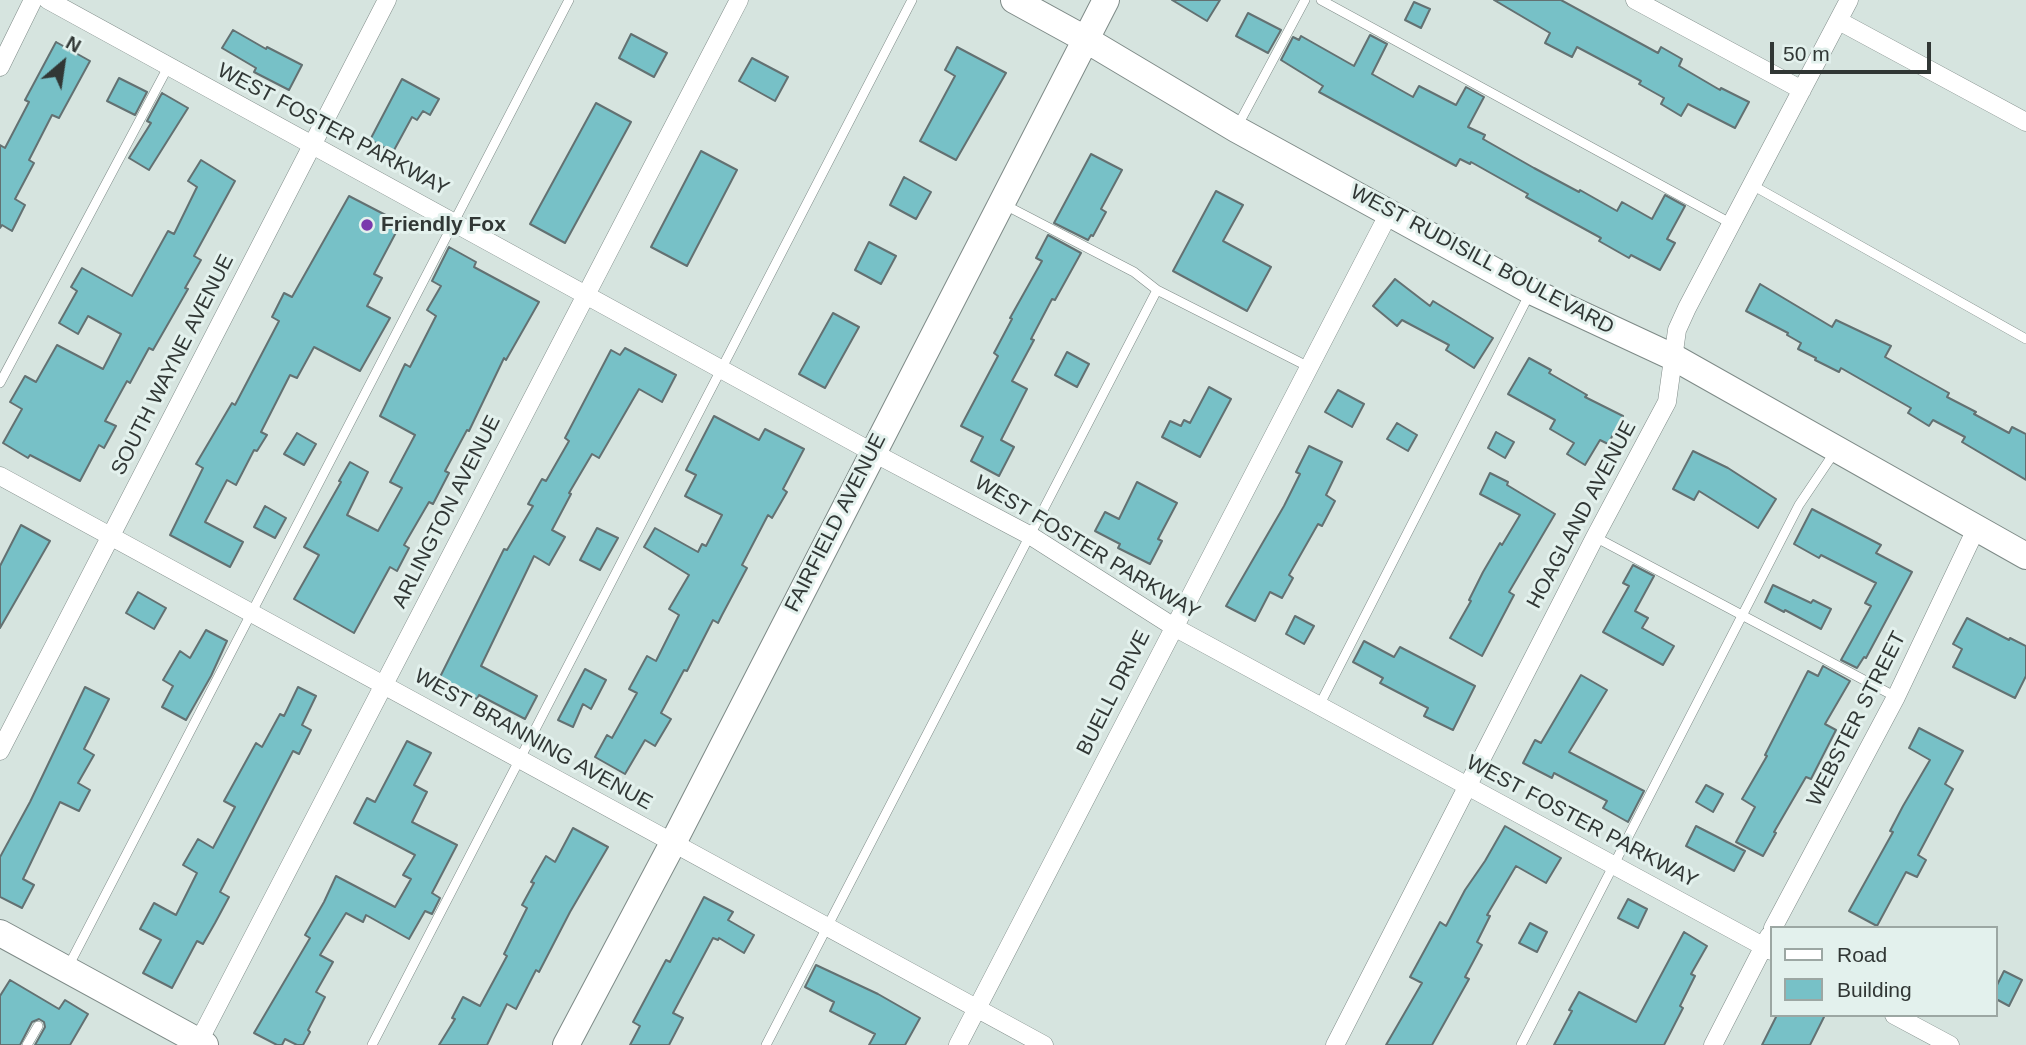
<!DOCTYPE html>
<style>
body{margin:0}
#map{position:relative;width:2026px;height:1045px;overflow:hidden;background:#d6e4df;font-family:Arial,sans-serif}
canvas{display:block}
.legend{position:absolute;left:1770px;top:926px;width:228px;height:91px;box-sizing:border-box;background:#e3f1ed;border:2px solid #9ca7a3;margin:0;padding:9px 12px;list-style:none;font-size:21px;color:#313735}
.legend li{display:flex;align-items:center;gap:14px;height:35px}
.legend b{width:35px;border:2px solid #9ca7a3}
.north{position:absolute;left:28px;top:28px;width:70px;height:70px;-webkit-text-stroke:5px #e3f1ed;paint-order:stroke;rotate:29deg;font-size:19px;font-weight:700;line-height:28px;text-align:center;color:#313735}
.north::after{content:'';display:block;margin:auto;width:24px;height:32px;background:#313735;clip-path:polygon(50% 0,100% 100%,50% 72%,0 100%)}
.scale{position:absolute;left:1770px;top:42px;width:161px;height:32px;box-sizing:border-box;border:4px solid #313735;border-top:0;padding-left:9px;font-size:21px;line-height:24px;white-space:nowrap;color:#313735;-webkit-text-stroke:5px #e3f1ed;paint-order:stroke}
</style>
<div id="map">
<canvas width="2026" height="1045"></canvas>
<ul class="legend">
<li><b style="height:9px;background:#fff"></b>Road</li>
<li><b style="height:19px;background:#77c1c7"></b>Building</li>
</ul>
<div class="north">N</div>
<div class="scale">50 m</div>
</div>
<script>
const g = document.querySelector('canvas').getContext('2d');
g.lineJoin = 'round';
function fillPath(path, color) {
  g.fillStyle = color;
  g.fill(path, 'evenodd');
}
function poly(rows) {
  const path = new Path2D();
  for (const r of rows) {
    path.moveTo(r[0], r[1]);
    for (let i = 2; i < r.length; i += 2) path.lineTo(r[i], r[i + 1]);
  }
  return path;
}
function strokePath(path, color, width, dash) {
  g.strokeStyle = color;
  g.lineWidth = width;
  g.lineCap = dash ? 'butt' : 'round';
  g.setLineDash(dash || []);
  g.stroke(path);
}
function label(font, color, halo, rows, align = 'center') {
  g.font = font + ' Arial,sans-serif';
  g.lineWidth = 6;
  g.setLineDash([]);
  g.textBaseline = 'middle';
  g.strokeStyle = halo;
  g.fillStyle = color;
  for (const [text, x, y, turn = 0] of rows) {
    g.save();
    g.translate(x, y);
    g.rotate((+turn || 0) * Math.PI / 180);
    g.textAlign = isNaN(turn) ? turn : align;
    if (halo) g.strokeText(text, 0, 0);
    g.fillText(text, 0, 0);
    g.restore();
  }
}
const building = poly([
 [1172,0,1220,0,1207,21,1172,0],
 [1494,0,1561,0,1658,53,1661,47,1682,59,1679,66,1720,90,1721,88,1749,102,1735,128,1688,104,1681,116,1661,104,1664,98,1639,84,1641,81,1577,47,1572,57,1545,43,1550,33,1494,0],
 [1414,2,1430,9,1421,28,1405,20,1414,2],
 [1248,13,1281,30,1268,53,1236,36,1248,13],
 [233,30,266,49,267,47,302,65,289,90,254,72,256,68,222,48,233,30],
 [631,34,667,53,654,77,619,58,631,34],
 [1370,35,1387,44,1372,74,1413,97,1419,86,1456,105,1466,87,1484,97,1468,127,1485,135,1483,139,1534,168,1579,192,1580,190,1617,211,1622,202,1652,219,1665,195,1685,206,1667,239,1675,243,1660,270,1631,255,1629,258,1599,241,1601,238,1526,197,1528,194,1471,162,1470,164,1460,159,1456,166,1319,92,1323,86,1281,60,1293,37,1299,40,1301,36,1354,66,1370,35],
 [56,42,90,61,59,118,52,115,29,160,34,163,15,199,25,205,12,231,2,225,0,228,0,145,5,148,29,102,25,100,56,42],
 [957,47,1006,73,956,160,920,141,955,76,945,70,957,47],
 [752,58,788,77,775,101,739,81,752,58],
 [119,78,147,92,135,115,107,101,119,78],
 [402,79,439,99,430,115,423,111,417,120,412,117,393,152,370,140,402,79],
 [162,93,188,108,149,170,129,158,151,123,147,121,162,93],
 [596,103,631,122,565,243,530,224,596,103],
 [701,151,737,170,687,266,651,247,701,151],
 [1091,154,1122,170,1101,209,1106,212,1093,236,1091,235,1088,240,1054,223,1091,154],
 [201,160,235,181,194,256,201,260,185,288,188,289,153,350,149,348,130,383,127,381,105,421,116,426,104,448,99,445,80,481,30,455,28,458,3,443,22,409,10,402,25,376,36,382,57,345,103,369,121,334,88,316,78,334,59,323,77,291,71,287,82,268,132,296,168,231,174,234,197,187,188,181,201,160],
 [904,177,931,192,916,219,890,205,904,177],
 [1216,191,1243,205,1223,241,1271,267,1247,311,1173,271,1216,191],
 [349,196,401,223,374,274,382,278,367,306,390,318,360,371,314,347,297,378,290,375,261,432,267,435,257,451,254,450,236,485,227,480,205,522,243,542,230,567,170,535,203,468,196,464,232,403,235,405,279,321,272,317,284,293,292,297,349,196],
 [1048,235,1081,253,1055,300,1052,299,1031,339,1034,340,1012,381,1027,389,1001,440,1014,447,999,476,971,461,983,437,961,426,998,356,994,353,1012,319,1010,318,1042,261,1036,258,1048,235],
 [869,242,896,256,881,284,855,270,869,242],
 [449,247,476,262,474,267,539,302,506,360,504,358,469,431,467,430,445,471,449,473,433,504,429,502,404,545,409,548,397,571,390,567,354,633,294,599,319,555,304,547,341,482,339,481,350,462,368,472,347,515,378,531,402,488,390,482,415,435,380,416,405,364,410,367,436,316,427,310,441,286,432,281,449,247],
 [1395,279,1430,306,1433,301,1493,338,1474,368,1446,350,1449,345,1402,320,1397,326,1373,306,1395,279],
 [1760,284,1832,327,1836,320,1891,346,1885,357,1949,393,1947,397,1976,412,1974,414,2009,433,2012,427,2026,434,2026,480,1962,442,1965,437,1933,420,1929,426,1908,413,1911,408,1841,368,1839,372,1815,360,1816,358,1798,349,1801,343,1787,335,1788,333,1746,311,1760,284],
 [833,313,859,327,825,388,799,374,833,313],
 [625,348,676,375,662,402,639,389,599,458,592,454,569,493,571,494,552,530,565,537,549,565,534,556,481,666,537,696,525,719,479,695,477,699,439,679,504,549,507,550,533,506,528,504,542,479,546,481,569,441,565,438,611,350,620,355,625,348],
 [1067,352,1089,364,1077,387,1055,375,1067,352],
 [1529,358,1551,370,1549,373,1587,395,1585,397,1623,416,1608,444,1600,440,1585,465,1567,454,1574,443,1550,429,1555,420,1508,394,1529,358],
 [1209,387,1231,399,1200,457,1162,437,1170,421,1181,426,1184,420,1190,423,1209,387],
 [1338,390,1364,404,1352,427,1325,412,1338,390],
 [714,416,759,440,765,429,804,449,783,489,787,492,772,518,768,515,742,565,747,568,722,615,718,623,713,620,687,671,684,670,661,713,671,719,655,746,645,740,625,774,595,757,607,735,612,738,637,693,629,689,647,656,656,661,679,615,669,609,689,575,644,547,655,528,698,552,702,544,706,546,722,515,685,496,696,475,686,470,714,416],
 [1397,423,1417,435,1408,451,1387,439,1397,423],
 [1496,432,1514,442,1505,458,1488,448,1496,432],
 [297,433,316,444,304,465,284,454,297,433],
 [1309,446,1342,462,1326,495,1335,501,1322,526,1318,524,1289,575,1293,578,1282,598,1270,592,1255,621,1226,606,1284,506,1300,474,1296,472,1309,446],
 [1693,451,1728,468,1776,499,1758,528,1699,491,1694,500,1673,489,1693,451],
 [1490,473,1508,482,1507,485,1555,514,1509,592,1514,595,1482,656,1450,638,1471,601,1469,600,1483,572,1500,543,1502,545,1520,515,1480,494,1490,473],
 [1137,482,1177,503,1158,539,1162,541,1150,564,1118,548,1120,544,1095,531,1105,512,1119,519,1137,482],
 [265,506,286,518,275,538,254,527,265,506],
 [1812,509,1881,545,1876,553,1912,572,1866,658,1864,657,1857,668,1841,660,1871,606,1865,603,1876,583,1821,555,1819,558,1794,544,1812,509],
 [21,525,50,541,0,628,0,566,21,525],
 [597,528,618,538,600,570,580,560,597,528],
 [1633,565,1654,576,1635,611,1648,618,1642,628,1674,646,1663,665,1603,632,1629,586,1623,583,1633,565],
 [1773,585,1811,603,1813,600,1831,609,1821,629,1785,610,1784,612,1765,602,1773,585],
 [138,592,166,608,154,629,126,613,138,592],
 [1295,616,1314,626,1304,644,1286,634,1295,616],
 [1967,618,2009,640,2010,638,2026,646,2026,676,2015,698,1953,667,1962,649,1953,644,1967,618],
 [206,630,227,641,211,676,186,720,162,707,173,686,163,680,180,651,190,658,206,630],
 [1364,641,1394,657,1400,647,1475,686,1453,730,1424,716,1428,708,1380,683,1383,678,1353,662,1364,641],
 [1823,666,1850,681,1825,724,1836,730,1811,779,1806,777,1774,832,1776,833,1763,856,1736,842,1755,807,1742,799,1767,756,1765,755,1808,671,1818,676,1823,666],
 [585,669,606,680,591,709,583,704,573,727,558,720,585,669],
 [1581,675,1607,690,1569,752,1644,791,1628,822,1603,808,1607,801,1554,773,1552,778,1523,763,1535,740,1541,743,1581,675],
 [85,687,109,699,84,749,94,755,78,783,90,790,79,811,60,802,23,879,34,885,22,908,0,897,0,857,30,802,85,687],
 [298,687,316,696,302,725,311,730,299,754,293,751,220,892,229,897,215,923,203,944,197,941,172,988,143,973,161,940,140,929,154,903,176,915,197,873,183,865,198,839,213,848,235,807,224,801,256,743,262,747,280,714,284,716,298,687],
 [1919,728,1963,751,1945,784,1953,789,1918,855,1926,860,1917,877,1906,872,1877,926,1849,911,1893,832,1890,831,1903,806,1930,760,1909,748,1919,728],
 [407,741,431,753,414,785,427,792,412,822,457,845,432,893,440,898,432,914,425,911,409,939,366,915,363,922,346,913,320,955,333,962,316,992,325,997,308,1030,310,1032,303,1045,297,1045,285,1039,282,1045,277,1045,254,1033,310,938,305,935,324,902,336,876,395,907,411,879,403,875,415,855,354,823,367,798,375,802,407,741],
 [1706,785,1723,794,1713,812,1696,802,1706,785],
 [1505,826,1561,858,1546,883,1516,866,1487,915,1490,916,1477,942,1482,945,1465,977,1469,979,1432,1045,1386,1045,1422,983,1410,977,1440,922,1446,926,1465,890,1485,861,1505,826],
 [1696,826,1745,851,1734,871,1686,846,1696,826],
 [573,828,608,847,570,912,539,972,536,970,516,1009,507,1004,487,1045,439,1045,455,1019,452,1018,463,997,480,1006,507,956,504,954,527,908,522,905,534,883,531,882,546,856,555,862,573,828],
 [704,897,733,912,728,920,754,935,744,953,719,938,718,940,713,938,673,1013,683,1018,669,1045,630,1045,640,1026,633,1022,666,960,670,962,704,897],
 [1628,899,1647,909,1638,928,1618,918,1628,899],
 [1530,923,1547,932,1537,952,1519,943,1530,923],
 [1684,932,1707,946,1691,974,1695,976,1680,1006,1683,1008,1664,1045,1554,1045,1572,1011,1569,1010,1579,992,1636,1022,1684,932],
 [816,965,878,994,920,1018,905,1045,869,1045,875,1034,830,1011,834,1002,805,987,816,965],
 [2004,971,2022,980,2009,1006,1996,999,1996,987,2004,971],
 [10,980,59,1009,65,1000,88,1014,70,1045,35,1045,45,1027,44,1022,39,1019,32,1022,20,1045,0,1045,0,996,10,980],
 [1777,1015,1825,1015,1810,1045,1762,1045,1777,1015]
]);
fillPath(building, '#77c1c7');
strokePath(building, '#637172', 2);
const lane = poly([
 [1321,0,1732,224],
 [1237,127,1305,0],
 [1752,185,2026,339],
 [1005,205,1134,272,1157,290,1309,367],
 [0,383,168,67],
 [1595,537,1896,697],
 [1319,706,1530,293],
 [68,967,569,0],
 [27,1045,38,1026],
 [372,1045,912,0],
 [766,1045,1157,290],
 [1521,1045,1799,505,1836,450]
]);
const street = poly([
 [48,0,872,452,1031,536,1174,627,1772,951],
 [1635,0,1802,90],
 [1839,21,2026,122],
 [0,67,33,0],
 [0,476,1044,1045],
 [0,751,387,0],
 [1773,928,1896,697,1976,529],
 [1894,1015,1950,1045],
 [197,1045,739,0],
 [958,1045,1389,213],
 [1335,1045,1595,537,1667,402,1677,330,1687,308,1849,0],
 [1713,1045,1769,936]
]);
const secondary = poly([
 [1014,0,1085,39,1236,129,1389,213,1531,291,1675,358,2026,556],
 [0,933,205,1045],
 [566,1045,673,843,1106,0]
]);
strokePath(lane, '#7e8a87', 10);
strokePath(street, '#7e8a87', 19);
strokePath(secondary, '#7e8a87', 28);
strokePath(lane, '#fff', 9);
strokePath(street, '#fff', 18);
strokePath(secondary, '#fff', 26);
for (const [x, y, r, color] of [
 [367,225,7,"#7a39ad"]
]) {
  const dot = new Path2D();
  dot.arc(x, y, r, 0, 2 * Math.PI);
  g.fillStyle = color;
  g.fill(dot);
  strokePath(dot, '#e3f1ed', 2.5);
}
label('21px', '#313735', '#e3f1ed', [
 ["WEST FOSTER PARKWAY",333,130,28],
 ["WEST RUDISILL BOULEVARD",1482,260,28],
 ["SOUTH WAYNE AVENUE",173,365,-63],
 ["ARLINGTON AVENUE",447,512,-63],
 ["HOAGLAND AVENUE",1582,515,-62],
 ["FAIRFIELD AVENUE",836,523,-63],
 ["WEST FOSTER PARKWAY",1087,548,31],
 ["BUELL DRIVE",1114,693,-63],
 ["WEBSTER STREET",1857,719,-63],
 ["WEST BRANNING AVENUE",533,740,29],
 ["WEST FOSTER PARKWAY",1582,822,28]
]);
label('bold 21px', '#313735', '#e3f1ed', [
 ["Friendly Fox",381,225]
], 'left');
</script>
